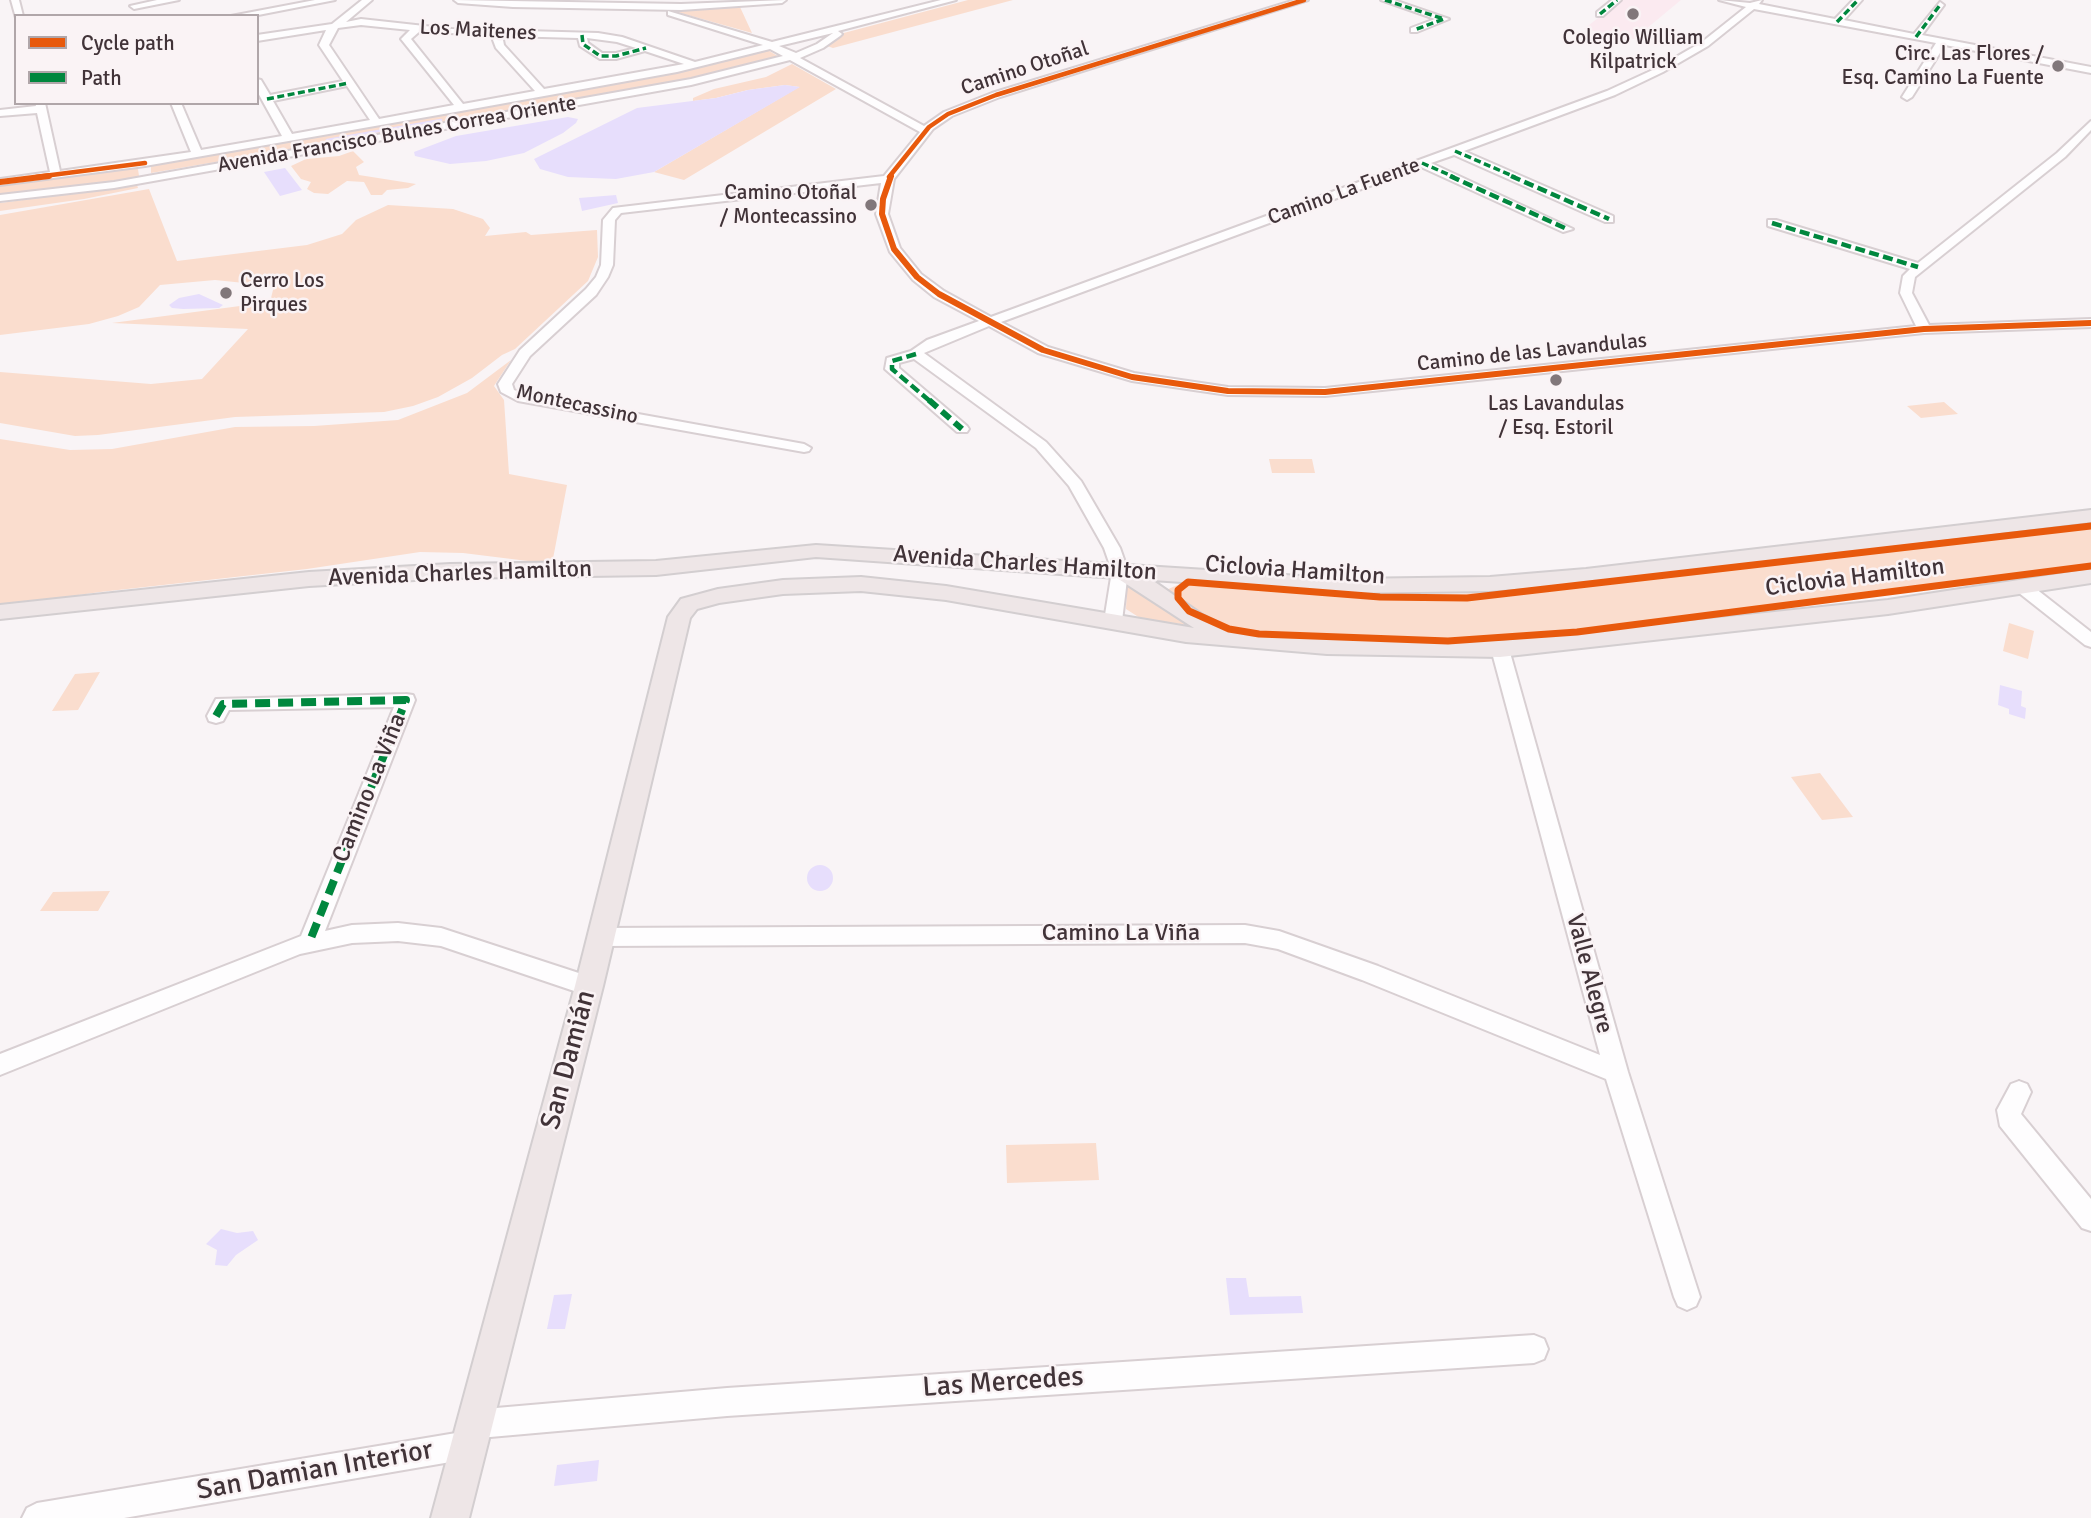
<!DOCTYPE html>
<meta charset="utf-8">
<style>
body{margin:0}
#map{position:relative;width:2091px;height:1518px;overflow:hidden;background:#f9f4f6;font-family:Signika,sans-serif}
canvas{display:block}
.legend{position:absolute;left:14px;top:14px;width:245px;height:91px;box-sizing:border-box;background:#faf3f5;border:2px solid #b0a6a9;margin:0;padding:9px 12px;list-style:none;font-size:21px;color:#413338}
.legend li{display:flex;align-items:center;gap:14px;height:35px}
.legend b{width:35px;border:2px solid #b0a6a9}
</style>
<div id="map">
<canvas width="2091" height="1518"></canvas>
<ul class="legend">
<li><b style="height:9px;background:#e8590c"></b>Cycle path</li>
<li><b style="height:9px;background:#00873e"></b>Path</li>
</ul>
</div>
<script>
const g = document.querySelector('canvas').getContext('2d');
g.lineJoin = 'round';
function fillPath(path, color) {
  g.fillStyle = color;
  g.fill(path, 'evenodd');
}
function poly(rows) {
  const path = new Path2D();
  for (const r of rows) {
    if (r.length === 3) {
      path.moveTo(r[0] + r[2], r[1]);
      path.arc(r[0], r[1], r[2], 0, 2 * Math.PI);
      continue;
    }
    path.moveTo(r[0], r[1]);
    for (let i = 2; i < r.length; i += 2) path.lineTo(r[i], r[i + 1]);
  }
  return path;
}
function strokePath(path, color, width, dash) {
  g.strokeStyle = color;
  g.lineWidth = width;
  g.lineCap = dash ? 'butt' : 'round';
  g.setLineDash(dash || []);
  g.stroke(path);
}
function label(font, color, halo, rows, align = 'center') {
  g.font = font + ' Signika,sans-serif';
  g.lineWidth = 5;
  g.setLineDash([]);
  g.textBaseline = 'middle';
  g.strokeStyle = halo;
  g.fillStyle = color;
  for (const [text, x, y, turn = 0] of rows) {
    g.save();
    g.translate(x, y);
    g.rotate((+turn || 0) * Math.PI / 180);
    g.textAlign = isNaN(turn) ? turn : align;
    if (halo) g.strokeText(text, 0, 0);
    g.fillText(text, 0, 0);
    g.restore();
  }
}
fillPath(poly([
 [1621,0,1681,0,1634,39,1584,29]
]), '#fbeaf0');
fillPath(poly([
 [968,0,1013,0,833,48,827,46,840,34],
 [733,6,740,7,752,33,670,10],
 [766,49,781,58,685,82,151,173,151,166,154,163],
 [792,64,836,89,684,180,654,172,799,87,785,85,748,90,716,98,693,101,693,98,714,89,766,77],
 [353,151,364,162,356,167,359,175,416,184,408,188,387,190,382,195,371,195,364,182,347,181,328,194,314,193,307,189,311,182,301,179,291,166,306,159,339,156],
 [132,168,138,169,139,176,131,179,0,196,0,185],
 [137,185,138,188,84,199,0,211,0,203],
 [149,189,177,261,307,245,342,234,356,220,388,205,453,209,483,219,490,228,485,236,526,232,531,235,597,230,598,257,588,281,515,349,502,355,472,378,438,397,413,406,384,412,235,417,98,435,75,436,0,423,0,372,151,384,202,379,248,329,112,323,270,302,274,286,215,280,160,285,139,307,118,316,89,324,0,335,0,215],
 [511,360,494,386,504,400,509,474,567,485,552,564,463,553,420,552,307,569,100,592,0,606,0,439,70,450,112,449,235,427,314,426,398,420,467,393],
 [1944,402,1958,414,1921,418,1907,406],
 [1269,459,1312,459,1315,473,1272,473],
 [2091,523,2091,566,1752,611,1569,640,1502,642,1326,639,1240,633,1140,618,1126,609,1127,586,1130,583,1153,596,1184,582,1352,594,1461,594,1591,582],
 [2009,623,2034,631,2028,659,2003,651],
 [100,672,78,710,52,711,75,674],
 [1820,773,1853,817,1822,820,1791,777],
 [110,891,98,911,40,911,53,892],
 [1096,1143,1099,1180,1007,1183,1006,1145]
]), '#faddce');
fillPath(poly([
 [785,85,800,87,654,172,616,179,568,177,540,169,534,159,637,108,716,98,748,90],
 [568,117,578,119,576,123,563,133,524,153,486,161,450,164,415,156,414,152,456,136],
 [285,168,302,190,280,196,264,172],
 [616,195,618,203,582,211,579,198],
 [199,294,223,305,219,308,183,309,172,308,169,305,179,298],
 [2000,685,2022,691,2021,706,2026,708,2025,719,2009,714,2009,709,1998,705],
 [820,878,13],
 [221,1229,237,1233,253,1231,258,1240,236,1255,227,1266,215,1265,217,1250,206,1244],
 [1226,1278,1246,1278,1249,1297,1301,1296,1303,1313,1230,1315],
 [572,1294,565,1329,547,1329,554,1295],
 [599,1460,597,1481,554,1486,557,1465]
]), '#e7defc');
strokePath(poly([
 [327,140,441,120]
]), '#e7defc', 2.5);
const minor = poly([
 [11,0,19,0,23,16,16,18,11,0],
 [157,0,179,0,134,9,130,6,157,0],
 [315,0,335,0,253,16,231,16,315,0],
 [362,0,372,0,346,22,361,19,452,29,598,33,622,37,695,62,763,45,668,15,668,11,772,42,941,0,956,0,838,31,842,34,840,36,823,48,800,58,924,126,944,112,992,93,1295,0,1308,0,1000,97,952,116,933,129,894,179,888,214,900,248,921,274,944,291,991,317,1607,91,1657,68,1702,42,1746,7,1719,0,1750,3,1762,0,1759,4,1835,19,1853,0,1862,0,1844,20,1914,34,1940,2,1944,5,1922,35,2091,67,2091,73,1945,45,1912,97,1907,100,1902,97,1936,43,1754,9,1708,46,1663,72,1615,95,1464,151,1613,216,1613,222,1605,222,1454,155,1431,163,1573,229,1563,232,1421,167,1001,322,1048,347,1134,373,1228,387,1325,388,1916,326,1900,293,1903,276,1910,269,1768,226,1768,220,1776,220,1918,263,2057,153,2091,121,2091,130,2065,157,1915,277,1912,293,1929,325,2091,319,2091,327,1924,333,1325,396,1228,395,1132,381,1038,353,989,326,924,353,1046,442,1081,481,1120,548,1128,571,1122,621,1113,627,1104,621,1112,571,1104,548,1069,486,1036,448,914,359,899,363,899,368,967,426,969,429,967,432,957,432,885,369,887,358,911,351,927,340,979,321,934,297,913,280,890,252,876,214,881,183,621,213,615,220,613,265,608,277,596,295,530,356,512,384,514,390,522,393,804,444,811,448,809,451,804,452,518,401,501,392,498,384,520,350,586,289,596,277,601,265,603,220,613,208,884,176,920,132,790,60,691,85,114,188,0,201,0,195,114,182,691,79,783,56,770,49,677,72,461,111,145,166,0,185,0,179,50,172,37,113,0,116,0,110,36,106,35,103,45,103,60,171,191,152,171,103,181,103,201,150,282,136,257,91,257,79,261,80,270,95,343,81,319,45,326,30,257,41,257,35,332,24,362,0],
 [361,25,410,30,401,39,454,105,379,119,329,45,338,28,361,25],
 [420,31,496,36,493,40,496,48,535,91,463,104,411,39,420,31],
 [833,33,817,44,796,53,779,46,833,33],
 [506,36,578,38,580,46,600,59,616,59,645,51,684,64,544,89,504,45,503,40,506,36],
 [587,38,617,42,636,48,616,53,602,53,588,43,587,38],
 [347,86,370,120,292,134,273,101,347,86],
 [454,0,681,4,786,0,782,3,681,10,513,7,458,3,454,0],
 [1381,0,1394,0,1449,19,1417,32,1411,32,1411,28,1435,19,1381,0],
 [1612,0,1621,0,1603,16,1597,16,1597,12,1612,0],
 [2020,580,2026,581,2091,632,2091,647,2085,645,2014,589,2012,585,2020,580],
 [1500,643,1509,649,1628,1072,1700,1297,1696,1306,1687,1310,1678,1306,1674,1297,1606,1079,1362,980,1278,949,1245,943,600,946,592,943,589,937,592,931,600,928,1245,925,1279,931,1378,966,1600,1055,1491,649,1500,643],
 [406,694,413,695,415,700,325,931,352,925,398,923,441,928,597,979,600,986,597,993,589,996,441,946,398,941,352,943,300,954,0,1075,0,1054,301,936,394,707,229,710,223,721,216,723,209,721,207,716,216,699,406,694],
 [2019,1081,2027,1084,2031,1092,2021,1114,2091,1199,2091,1231,2082,1228,2000,1126,1997,1110,2011,1084,2019,1081],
 [1534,1335,1544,1339,1548,1349,1544,1359,1534,1363,727,1416,479,1438,482,1445,478,1455,468,1459,124,1518,22,1518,27,1508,37,1503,462,1432,459,1424,463,1414,473,1410,727,1388,1534,1335]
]);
const major = poly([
 [2091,510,2091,522,1586,583,1490,591,1347,593,1152,580,1201,614,1233,631,1327,638,1500,641,1888,600,2091,569,2091,583,1888,614,1500,657,1327,654,1186,642,946,600,861,591,783,594,719,603,697,609,690,618,603,986,469,1518,431,1518,575,986,668,617,681,599,718,589,783,580,861,577,946,586,1194,628,1117,578,816,557,656,575,450,578,309,586,0,619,0,605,309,572,450,564,656,561,816,545,1347,579,1490,577,1586,569,2091,510]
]);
strokePath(minor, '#d8cfd2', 4);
strokePath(major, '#d3ced0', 4);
fillPath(minor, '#fefdfe');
fillPath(major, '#eee6e7');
strokePath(poly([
 [1385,0,1444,19,1414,30],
 [1600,14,1617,0],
 [1837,22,1858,0],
 [582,35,583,44,600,56,616,56,646,48],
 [1916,37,1940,5],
 [267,99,349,83],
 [1455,151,1515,177],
 [1422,163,1454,177]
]), '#00873e', 3.5, [7, 3.5]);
strokePath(poly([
 [1450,176,1567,229],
 [1511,176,1609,219],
 [1772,223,1918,267],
 [916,354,892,361,892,369,931,402]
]), '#00873e', 4.5, [10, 4.5]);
strokePath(poly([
 [929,400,962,429]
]), '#00873e', 6, [11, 6]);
strokePath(poly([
 [216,716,223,704,406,700,309,943]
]), '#00873e', 8, [15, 8]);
strokePath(poly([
 [36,177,145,163],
 [889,177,929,127,948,114,996,95,1304,0]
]), '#e8590c', 4.5);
strokePath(poly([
 [891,176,883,199,882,214,894,249,917,277,939,294,1043,350,1132,377,1228,391,1325,392,1924,329,2091,323],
 [0,182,49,176]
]), '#e8590c', 6);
strokePath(poly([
 [2091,526,1467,598,1380,597,1188,582,1178,590,1178,598,1189,611,1229,629,1259,634,1448,641,1577,632,2091,566]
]), '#e8590c', 7);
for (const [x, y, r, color] of [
 [1633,14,7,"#81777a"],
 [2058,66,7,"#81777a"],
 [871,205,7,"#81777a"],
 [226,293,7,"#81777a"],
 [1556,380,7,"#81777a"]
]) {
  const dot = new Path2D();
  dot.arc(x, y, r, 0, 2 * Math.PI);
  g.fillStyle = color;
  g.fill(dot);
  strokePath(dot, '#faf3f5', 2.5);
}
label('21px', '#413338', '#faf3f5', [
 ["Los Maitenes",478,31,3],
 ["Camino Otoñal",1025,69,-18],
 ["Avenida Francisco Bulnes Correa Oriente",397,135,-10],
 ["Camino La Fuente",1344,192,-20],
 ["Camino de las Lavandulas",1532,353,-6],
 ["Montecassino",577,405,12]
]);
label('21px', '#413338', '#faf3f5', [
 ["Colegio William",1633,38],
 ["Kilpatrick",1633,62],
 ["Circ. Las Flores /",2044,54,"right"],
 ["Esq. Camino La Fuente",2044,78,"right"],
 ["Camino Otoñal",857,193,"right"],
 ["/ Montecassino",857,217,"right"],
 ["Cerro Los",240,281,"left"],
 ["Pirques",240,305,"left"],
 ["Las Lavandulas",1556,404],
 ["/ Esq. Estoril",1556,428]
]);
label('24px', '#413338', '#faf3f5', [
 ["Avenida Charles Hamilton",1025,564,4],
 ["Ciclovia Hamilton",1295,571,4],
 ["Avenida Charles Hamilton",460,574,-2],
 ["Ciclovia Hamilton",1855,578,-7],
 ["Camino La Viña",370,788,-68],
 ["Camino La Viña",1121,934],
 ["Valle Alegre",1589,974,75]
]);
label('28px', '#413338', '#faf3f5', [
 ["San Damián",569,1060,-75],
 ["Las Mercedes",1003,1383,-4],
 ["San Damian Interior",315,1471,-10]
]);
</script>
